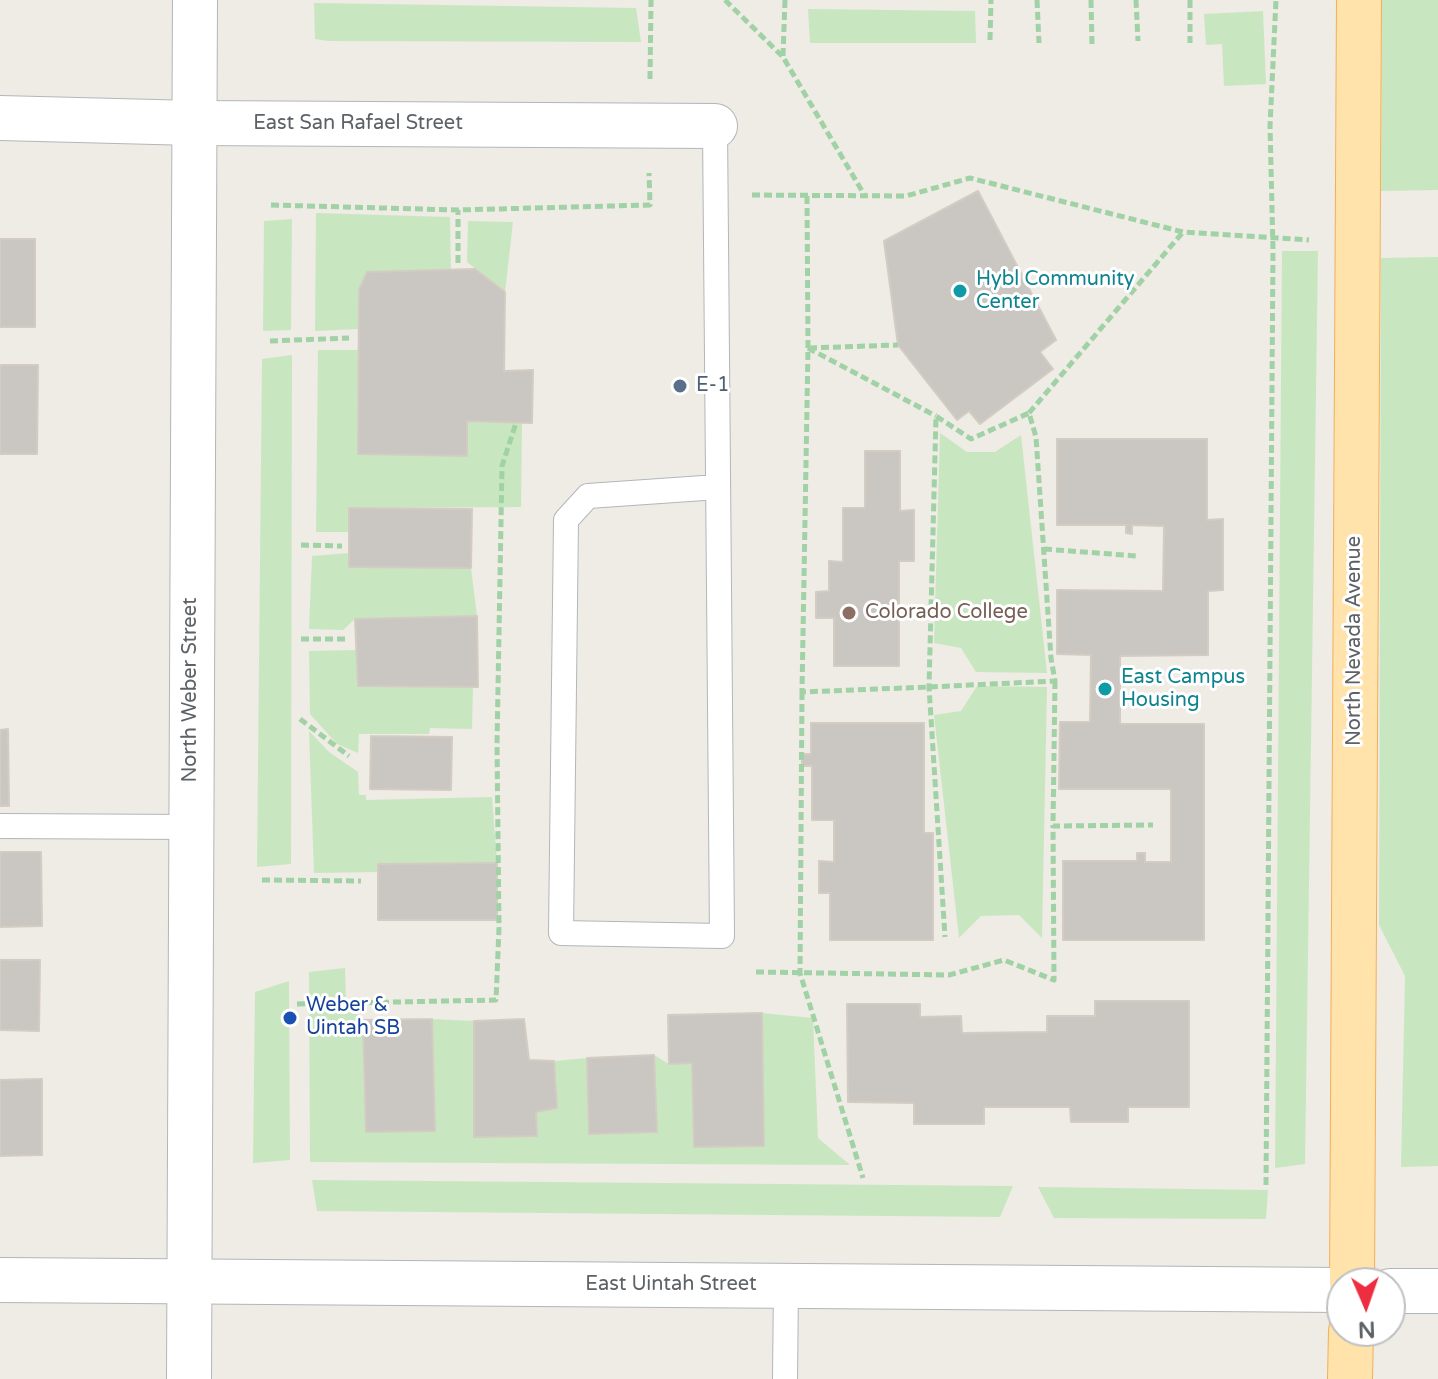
<!DOCTYPE html>
<style>
body{margin:0}
#map{position:relative;width:1438px;height:1379px;overflow:hidden;background:#efebe5;font-family:"Varela Round",sans-serif}
canvas{display:block}
.north{position:absolute;left:1326px;top:1267px;width:80px;height:80px;box-sizing:border-box;background:#fff;border:2px solid #bec0c2;border-radius:50%;rotate:178deg;font-size:22px;font-weight:700;line-height:32px;text-align:center;color:#5d6266}
.north::after{content:'';display:block;margin:auto;width:28px;height:36px;background:#ed2e40;clip-path:polygon(50% 0,100% 100%,50% 72%,0 100%)}
</style>
<div id="map">
<canvas width="1438" height="1379"></canvas>
<div class="north">N</div>
</div>
<script>
const g = document.querySelector('canvas').getContext('2d');
g.lineJoin = 'round';
function fillPath(path, color) {
  g.fillStyle = color;
  g.fill(path, 'evenodd');
}
function poly(rows) {
  const path = new Path2D();
  for (const r of rows) {
    path.moveTo(r[0], r[1]);
    for (let i = 2; i < r.length; i += 2) path.lineTo(r[i], r[i + 1]);
  }
  return path;
}
function strokePath(path, color, width, dash) {
  g.strokeStyle = color;
  g.lineWidth = width;
  g.lineCap = dash ? 'butt' : 'round';
  g.setLineDash(dash || []);
  g.stroke(path);
}
function label(font, color, halo, rows, align = 'center') {
  g.font = font + ' "Varela Round",sans-serif';
  g.lineWidth = 6;
  g.setLineDash([]);
  g.textBaseline = 'middle';
  g.strokeStyle = halo;
  g.fillStyle = color;
  for (const [text, x, y, turn = 0] of rows) {
    g.save();
    g.translate(x, y);
    g.rotate((+turn || 0) * Math.PI / 180);
    g.textAlign = isNaN(turn) ? turn : align;
    if (halo) g.strokeText(text, 0, 0);
    g.fillText(text, 0, 0);
    g.restore();
  }
}
fillPath(poly([
 [1382,0,1438,0,1438,190,1381,191],
 [314,3,636,8,641,42,329,41,315,39],
 [808,9,975,11,976,43,810,43],
 [1263,11,1266,84,1224,86,1222,44,1206,45,1204,14],
 [316,213,450,217,451,271,367,272,359,290,358,329,315,331],
 [292,219,291,330,263,331,264,221],
 [468,221,513,222,505,292,467,262],
 [1282,251,1318,251,1305,1164,1275,1168],
 [1438,257,1438,1166,1401,1167,1405,976,1379,925,1381,258],
 [318,350,359,350,359,454,466,456,467,421,522,422,521,507,350,508,349,532,316,532],
 [292,355,291,864,257,867,262,359],
 [940,433,967,452,995,452,1021,435,1047,673,976,672,961,648,934,643],
 [349,553,349,567,471,568,477,616,355,619,343,630,309,629,312,556],
 [358,650,359,686,473,686,472,729,430,728,429,734,359,734,358,753,337,744,310,714,309,651],
 [977,686,1047,687,1042,938,1019,915,981,916,959,938,934,715,961,711],
 [309,731,329,752,358,772,359,795,366,795,366,800,492,797,497,863,379,864,379,872,314,873],
 [345,968,346,1002,363,1020,366,1132,434,1130,432,1019,474,1021,474,1137,536,1136,536,1112,557,1107,554,1061,587,1058,589,1134,657,1132,654,1055,669,1064,692,1063,694,1147,764,1146,762,1013,813,1018,818,1138,850,1165,310,1162,309,972],
 [289,981,290,1160,253,1163,255,992],
 [312,1180,1013,1186,1000,1217,317,1211],
 [1038,1187,1268,1190,1266,1219,1054,1218]
]), '#c8e7c1');
const building = poly([
 [978,191,1056,340,1040,352,1053,369,980,424,969,411,957,420,898,345,884,241,978,191],
 [0,239,35,239,35,327,0,327,0,239],
 [475,269,505,292,504,371,533,370,532,423,467,421,467,456,358,454,359,290,367,272,475,269],
 [0,365,38,365,37,454,0,454,0,365],
 [1057,439,1207,439,1207,520,1223,519,1223,590,1208,591,1208,655,1120,656,1120,724,1204,724,1204,940,1063,940,1063,861,1137,861,1137,853,1145,853,1145,862,1171,862,1171,789,1059,789,1060,722,1090,722,1091,655,1057,654,1057,590,1163,591,1164,526,1132,525,1132,534,1126,533,1126,525,1057,525,1057,439],
 [865,451,900,451,900,511,914,510,914,561,899,561,899,666,834,666,834,618,816,618,816,592,829,591,829,561,843,562,843,508,865,508,865,451],
 [349,508,472,509,471,568,349,567,349,508],
 [477,616,478,687,358,686,355,619,477,616],
 [811,723,924,723,924,833,933,833,933,940,830,940,830,893,819,893,819,861,834,862,834,820,812,820,812,766,802,766,802,754,811,754,811,723],
 [8,729,9,806,0,806,0,730,8,729],
 [371,736,452,737,451,790,370,789,371,736],
 [0,852,41,852,42,926,0,927,0,852],
 [497,863,497,920,378,920,378,864,497,863],
 [0,960,40,960,39,1031,0,1030,0,960],
 [1095,1001,1189,1001,1189,1107,1128,1107,1128,1122,1071,1122,1070,1107,984,1107,984,1124,914,1124,914,1103,848,1102,847,1004,920,1004,920,1017,961,1016,962,1033,1047,1032,1047,1016,1095,1016,1095,1001],
 [762,1013,764,1146,694,1147,692,1063,669,1064,668,1015,762,1013],
 [432,1019,435,1131,366,1132,363,1020,432,1019],
 [524,1019,529,1060,554,1061,557,1108,536,1112,537,1136,474,1137,474,1021,524,1019],
 [654,1055,657,1132,589,1134,587,1058,654,1055],
 [42,1079,42,1155,0,1156,0,1080,42,1079]
]);
fillPath(building, '#cac6c1');
strokePath(building, '#d4ccc3', 2);
const service = poly([
 [715,126,722,936,561,933,566,520,588,496,718,487],
 [0,826,191,827],
 [785,1379,786,1286]
]);
const minor = poly([
 [0,118,194,123,715,126]
]);
const tertiary = poly([
 [189,1379,195,0]
]);
const secondary = poly([
 [0,1280,1342,1290],
 [1390,1291,1438,1291]
]);
const primary = poly([
 [1352,1283,1359,0],
 [1350,1379,1351,1331]
]);
strokePath(service, '#b2b7ba', 26);
strokePath(minor, '#b2b7ba', 46);
strokePath(tertiary, '#b2b7ba', 46);
strokePath(secondary, '#b1b6ba', 46);
strokePath(primary, '#f4ae59', 46);
strokePath(poly([
 [725,0,783,57,865,196],
 [1037,0,1039,43],
 [1091,0,1092,44],
 [1136,0,1138,41],
 [1190,0,1190,43],
 [990,40,991,0],
 [783,56,785,0],
 [650,79,651,0],
 [752,195,906,196,970,178,1183,232,1309,240],
 [807,196,808,348,802,692,929,687,1055,681,1051,658,1036,437,1029,413,971,439,936,416,929,687,945,937],
 [271,205,458,210,650,205,649,173],
 [458,263,458,210],
 [270,341,349,338],
 [808,348,936,416],
 [809,348,898,345],
 [1029,413,1183,232],
 [301,545,342,546],
 [1044,549,1137,556],
 [301,639,347,639],
 [1055,681,1053,826,1153,825],
 [802,692,800,973,863,1178],
 [300,719,349,756],
 [262,880,361,881],
 [756,972,949,975,1004,960,1054,980,1053,826],
 [297,1004,496,1000,499,928,497,744,502,466,516,423],
 [1266,1185,1273,250,1270,126,1276,0]
]), '#a0d2a5', 5, [8, 4]);
strokePath(service, '#fff', 24);
strokePath(minor, '#fff', 44);
strokePath(tertiary, '#fff', 44);
strokePath(secondary, '#fff', 44);
strokePath(primary, '#ffe3aa', 44);
for (const [x, y, r, color] of [
 [960,291,8,"#0f9aa8"],
 [680,386,8,"#5c6f8a"],
 [849,613,8,"#8d6e63"],
 [1105,689,8,"#0f9aa8"],
 [290,1018,8,"#1a4fb4"]
]) {
  const dot = new Path2D();
  dot.arc(x, y, r, 0, 2 * Math.PI);
  g.fillStyle = color;
  g.fill(dot);
  strokePath(dot, '#fff', 3);
}
label('20px', '#5d6266', '#fff', [
 ["East San Rafael Street",358,124],
 ["North Nevada Avenue",1355,641,-90],
 ["North Weber Street",191,690,-90],
 ["East Uintah Street",671,1285]
]);
label('20px', '#0d838f', '#fff', [
 ["Hybl Community",976,280],
 ["Center",976,303],
 ["East Campus",1121,678],
 ["Housing",1121,701]
], 'left');
label('20px', '#4e5e75', '#fff', [
 ["E-1",696,386]
], 'left');
label('20px', '#785e54', '#fff', [
 ["Colorado College",865,613]
], 'left');
label('20px', '#164399', '#fff', [
 ["Weber &",306,1006],
 ["Uintah SB",306,1029]
], 'left');
</script>
